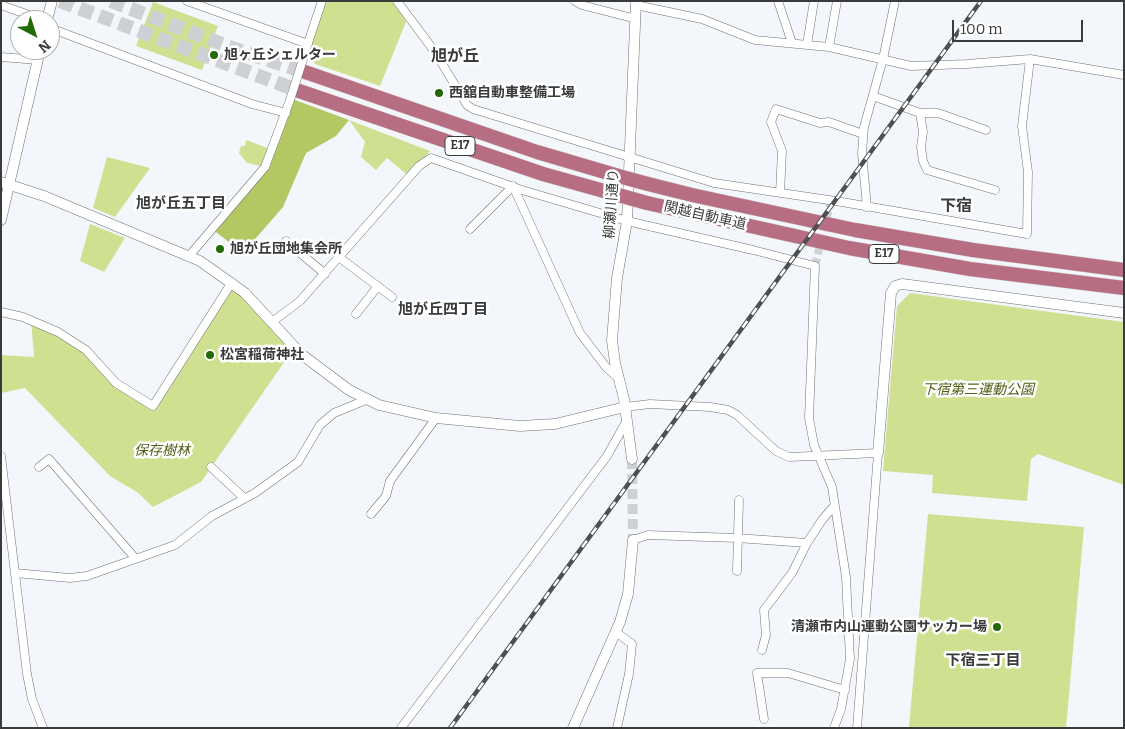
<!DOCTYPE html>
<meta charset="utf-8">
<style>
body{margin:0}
#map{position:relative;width:1125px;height:729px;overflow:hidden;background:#f3f6fa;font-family:Bitter,serif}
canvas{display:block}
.frame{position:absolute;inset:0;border:2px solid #393b3c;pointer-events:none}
.north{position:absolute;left:10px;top:10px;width:50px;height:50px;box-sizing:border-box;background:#fff;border:1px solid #b0b1b1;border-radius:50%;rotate:140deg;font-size:14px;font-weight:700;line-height:20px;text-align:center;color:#393b3c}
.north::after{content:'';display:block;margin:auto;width:18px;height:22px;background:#226a04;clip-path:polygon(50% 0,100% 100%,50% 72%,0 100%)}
.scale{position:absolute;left:952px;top:20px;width:131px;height:22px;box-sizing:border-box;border:2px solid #393b3c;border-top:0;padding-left:6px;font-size:15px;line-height:18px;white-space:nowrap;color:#393b3c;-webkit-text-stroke:4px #fff;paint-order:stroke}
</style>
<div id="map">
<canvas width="1125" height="729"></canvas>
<div class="frame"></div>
<div class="north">N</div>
<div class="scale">100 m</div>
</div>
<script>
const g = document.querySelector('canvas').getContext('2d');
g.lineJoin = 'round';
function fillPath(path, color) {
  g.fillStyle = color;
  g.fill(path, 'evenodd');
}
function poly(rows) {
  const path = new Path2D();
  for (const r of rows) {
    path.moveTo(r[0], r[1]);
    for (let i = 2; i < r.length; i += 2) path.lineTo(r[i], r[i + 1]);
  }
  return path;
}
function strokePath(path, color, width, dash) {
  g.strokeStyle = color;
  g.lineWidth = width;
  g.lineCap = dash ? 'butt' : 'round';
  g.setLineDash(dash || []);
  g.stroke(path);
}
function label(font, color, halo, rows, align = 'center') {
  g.font = font + ' Bitter,"Noto Sans JP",serif';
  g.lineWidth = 5;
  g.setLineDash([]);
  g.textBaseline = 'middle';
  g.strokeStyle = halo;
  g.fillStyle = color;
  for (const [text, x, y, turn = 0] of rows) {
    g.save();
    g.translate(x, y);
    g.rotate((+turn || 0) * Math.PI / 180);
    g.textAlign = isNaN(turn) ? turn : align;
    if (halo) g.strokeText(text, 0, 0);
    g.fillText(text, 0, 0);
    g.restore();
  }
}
fillPath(poly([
 [322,1,397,1,408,17,380,86,315,64,310,55,305,53],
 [153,2,218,26,202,70,136,46],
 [349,120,430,151,410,177,387,158,376,170,361,157,365,142],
 [246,140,273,150,265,167,247,163,239,153,241,146,245,146],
 [107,157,150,168,115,217,93,208],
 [90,224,125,238,104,272,80,261],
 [232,282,294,348,201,482,153,507,137,492,110,476,25,388,1,393,1,355,34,357,31,320,86,350,116,383,153,406],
 [910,293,1124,322,1124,485,1038,454,1031,459,1027,501,932,493,933,475,883,471,897,306],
 [928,514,1084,527,1066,728,909,727]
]), '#cfe191');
fillPath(poly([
 [290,100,295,100,349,120,336,136,306,153,283,207,243,253,212,229,265,167]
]), '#b3c763');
strokePath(poly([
 [815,266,831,200]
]), '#ced1d4', 8, [8, 4]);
strokePath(poly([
 [632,459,633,540]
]), '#ced1d4', 10, [10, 5]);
strokePath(poly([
 [60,1,299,91],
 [111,1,232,48,305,72]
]), '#ced1d4', 14, [14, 7]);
const minor = poly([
 [187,1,308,44],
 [397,1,435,52,467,105,473,109,714,183,842,202,1027,234,1028,172,1022,126,1030,59],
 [575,1,582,5,636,19],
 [778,1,792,43],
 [1,5,43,20],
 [636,5,702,19,755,40,829,47,911,66,967,64,1030,59,1124,75],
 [50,28,252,104,286,113],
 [807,45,814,1],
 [829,47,837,1],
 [306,49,322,1],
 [1,57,38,60],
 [873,96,920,113,938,113,986,130],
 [920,113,923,132,921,147,923,161,927,170,995,190],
 [780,193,782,151,771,122,776,109,820,123,829,122,863,134],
 [867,207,862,153,864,127,883,59,895,1],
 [470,229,513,186,580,333,606,367,618,378],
 [286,241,325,274],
 [189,256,265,167,290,100],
 [340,258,392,297],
 [1,312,23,317,58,332,86,350,116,383,153,406,232,282],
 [356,314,378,286],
 [272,322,300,301,419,166,431,158,522,190,627,221,753,250,815,266,809,418,814,445,832,487,846,577,850,659,841,709,834,728],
 [625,407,650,404,710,407,728,410,737,415,776,451,789,457,878,453,857,728],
 [1,456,27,674,32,699,43,728],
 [39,467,49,459,135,558],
 [211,467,244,498],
 [371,514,386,496,390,481,436,418],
 [633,540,648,535,737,538,807,543,822,520,834,506],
 [737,571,739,500],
 [15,573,70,578,87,576,175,545,212,516,255,493,298,462,320,425,334,413,366,400],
 [616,632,632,644,629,674,617,728],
 [762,650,766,635,764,610,792,573,807,543],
 [764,719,757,673,788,673,845,690],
 [401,728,607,456,626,422]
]);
const tertiary = poly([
 [47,20,52,1],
 [1,182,44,196,200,261,245,293,301,354,349,390,379,405,436,418,520,426,555,424,625,407],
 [1,220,40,50],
 [878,453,891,293,895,286,902,284,1124,313],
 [632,459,624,399,615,363,612,340,617,278,627,221,636,1],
 [573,728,620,622,628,594,633,540]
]);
const motorway = poly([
 [305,72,537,152,622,177],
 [299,91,543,174,622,196],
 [648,184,692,195,855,230,973,250,1124,270],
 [647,203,849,248,970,269,1124,288]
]);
strokePath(minor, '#6f7275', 9);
strokePath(tertiary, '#6f7275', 11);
strokePath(motorway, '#d3d4d4', 15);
strokePath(minor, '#fff', 8);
strokePath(tertiary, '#fff', 10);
strokePath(motorway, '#b86e82', 14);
const rail = poly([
 [450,728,981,1]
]);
strokePath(rail, '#4d4f51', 4.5);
strokePath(rail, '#fff', 2.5, [8]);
const minorBridge = poly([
 [290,100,305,53]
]);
const motorwayBridge = poly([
 [622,177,648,184],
 [622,196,647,203]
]);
strokePath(minorBridge, '#6f7275', 9, []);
strokePath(motorwayBridge, '#d3d4d4', 15, []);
strokePath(minorBridge, '#fff', 8);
strokePath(motorwayBridge, '#b86e82', 14);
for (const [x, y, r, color] of [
 [214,55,5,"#226a04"],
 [439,93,5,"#226a04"],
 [220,249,5,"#226a04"],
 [210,355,5,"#226a04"],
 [997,627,5,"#226a04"]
]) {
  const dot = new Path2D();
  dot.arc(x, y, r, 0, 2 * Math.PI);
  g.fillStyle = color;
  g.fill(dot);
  strokePath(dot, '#fff', 2);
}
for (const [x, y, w] of [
 [460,146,30],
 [884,254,30]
]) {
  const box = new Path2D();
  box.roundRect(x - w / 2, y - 9.5, w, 19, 4);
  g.fillStyle = '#fff';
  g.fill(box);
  strokePath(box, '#393b3c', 1);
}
label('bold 12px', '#393b3c', null, [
 ["E17",460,146],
 ["E17",884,254]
]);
label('bold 14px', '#393b3c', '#fff', [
 ["旭ヶ丘シェルター",224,55],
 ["西舘自動車整備工場",449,93],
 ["旭が丘団地集会所",230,249],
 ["松宮稲荷神社",220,355],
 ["清瀬市内山運動公園サッカー場",987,627,"right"]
], 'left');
label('14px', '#393b3c', '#fff', [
 ["柳瀬川通り",612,204,-86],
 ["関越自動車道",705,216,13]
]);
label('italic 14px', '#525f17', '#fff', [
 ["下宿第三運動公園",978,390],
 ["保存樹林",162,451]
]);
label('bold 15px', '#393b3c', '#fff', [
 ["旭が丘五丁目",181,204],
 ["旭が丘四丁目",443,310],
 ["下宿三丁目",983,661]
]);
label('bold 16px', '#393b3c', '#fff', [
 ["旭が丘",455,57],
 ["下宿",956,207]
]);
</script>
